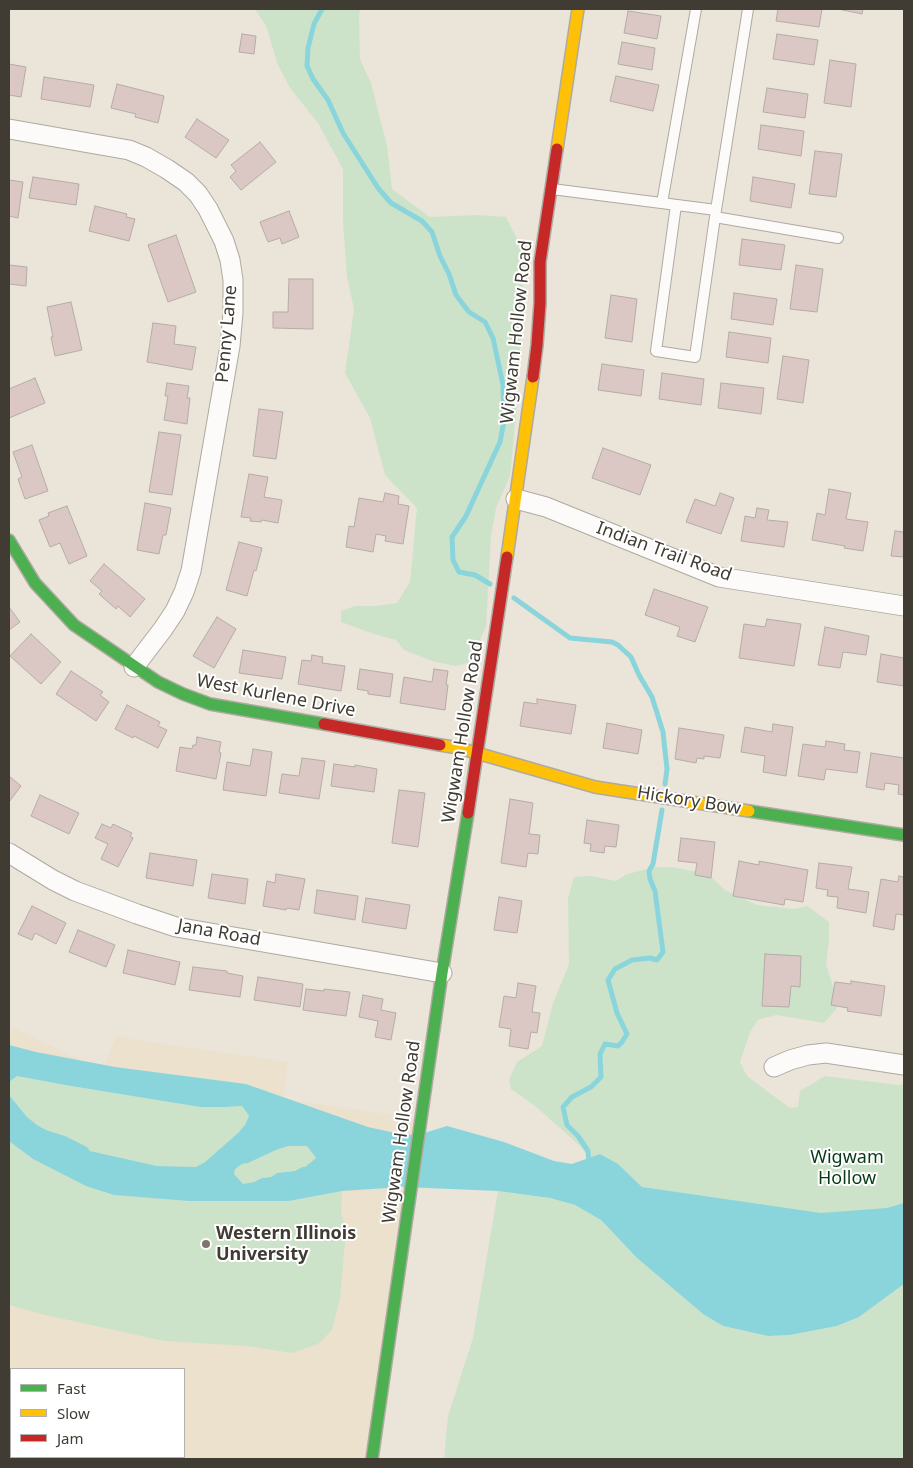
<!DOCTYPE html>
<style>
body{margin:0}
#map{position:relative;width:913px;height:1468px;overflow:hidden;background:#eae4d9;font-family:"Noto Sans",sans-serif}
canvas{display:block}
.frame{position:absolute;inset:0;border:10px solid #403c33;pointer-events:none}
.legend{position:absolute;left:10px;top:1368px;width:175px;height:90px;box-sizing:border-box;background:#fff;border:1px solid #b3b1ad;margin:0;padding:6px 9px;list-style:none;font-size:15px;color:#403c33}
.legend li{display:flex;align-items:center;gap:10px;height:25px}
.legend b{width:25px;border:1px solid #b3b1ad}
</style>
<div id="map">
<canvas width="913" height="1468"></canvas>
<div class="frame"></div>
<ul class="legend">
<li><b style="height:6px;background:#4caf50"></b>Fast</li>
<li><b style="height:6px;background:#ffc107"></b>Slow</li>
<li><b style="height:6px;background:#c62828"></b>Jam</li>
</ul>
</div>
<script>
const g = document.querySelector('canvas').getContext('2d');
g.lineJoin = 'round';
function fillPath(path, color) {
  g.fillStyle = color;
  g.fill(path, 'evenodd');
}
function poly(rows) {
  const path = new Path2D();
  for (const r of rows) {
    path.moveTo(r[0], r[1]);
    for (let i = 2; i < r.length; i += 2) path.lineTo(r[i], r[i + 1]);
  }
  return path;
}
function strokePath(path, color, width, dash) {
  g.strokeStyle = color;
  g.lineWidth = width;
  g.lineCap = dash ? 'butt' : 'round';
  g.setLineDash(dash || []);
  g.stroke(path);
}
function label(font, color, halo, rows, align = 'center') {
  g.font = font + ' "Noto Sans",sans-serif';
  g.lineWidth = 4;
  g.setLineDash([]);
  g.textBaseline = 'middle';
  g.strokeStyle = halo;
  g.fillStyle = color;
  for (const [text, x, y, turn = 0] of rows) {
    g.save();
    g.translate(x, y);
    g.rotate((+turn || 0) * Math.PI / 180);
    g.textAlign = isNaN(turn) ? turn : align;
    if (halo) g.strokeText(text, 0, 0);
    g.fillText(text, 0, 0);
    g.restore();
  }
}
fillPath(poly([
 [9,1026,102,1070,117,1035,130,1039,288,1062,283,1099,421,1119,372,1459,76,1459,58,1457,184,1457,184,1369,11,1369,11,1450,9,1450]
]), '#ece1cd');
fillPath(poly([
 [255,9,360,9,359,17,360,59,371,83,387,146,392,189,430,217,477,215,506,217,524,253,518,394,510,476,496,508,491,536,486,627,469,663,455,666,432,661,404,650,396,640,374,634,341,622,341,611,355,606,376,606,397,603,410,582,417,508,385,475,370,418,345,373,354,309,347,277,343,221,343,169,318,123,290,88,278,65,266,26],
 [656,867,672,867,708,874,725,890,757,905,794,909,807,906,829,922,829,940,826,964,837,999,837,1008,824,1023,776,1015,758,1020,750,1032,740,1062,747,1076,790,1108,798,1107,800,1091,825,1076,898,1085,904,1084,904,1218,780,1238,666,1191,642,1187,617,1164,600,1154,590,1158,578,1144,534,1105,511,1089,509,1080,517,1062,542,1046,553,1003,569,964,568,898,574,877,591,876,616,881,627,874],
 [17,1076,65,1085,200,1107,225,1107,242,1106,249,1116,245,1125,238,1133,205,1162,196,1167,157,1166,90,1151,65,1136,46,1130,37,1125,27,1117,9,1095,9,1082],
 [9,1141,33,1159,114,1195,188,1201,289,1201,342,1191,341,1212,346,1231,340,1298,332,1330,318,1344,292,1353,246,1346,164,1341,41,1314,9,1305],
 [288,1146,307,1146,316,1158,305,1167,301,1167,295,1171,277,1173,271,1177,262,1178,254,1182,243,1184,234,1174,235,1169,242,1164,248,1163,276,1150],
 [498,1191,550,1198,575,1205,601,1220,637,1258,703,1314,723,1326,768,1336,790,1335,837,1326,859,1317,904,1284,904,1459,444,1459,448,1416,473,1338]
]), '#cde3c9');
fillPath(poly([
 [9,1045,36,1052,115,1067,246,1084,368,1127,400,1134,418,1135,447,1126,504,1142,554,1161,572,1164,600,1154,618,1164,642,1187,821,1213,887,1208,904,1203,904,1284,859,1317,837,1326,790,1335,768,1336,723,1326,703,1314,637,1258,601,1220,575,1205,550,1198,498,1191,403,1187,342,1191,289,1201,188,1201,114,1195,86,1186,33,1159,9,1141,9,1095,27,1117,37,1125,46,1130,65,1136,87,1147,90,1151,157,1166,196,1167,205,1162,238,1133,245,1125,249,1116,242,1106,225,1107,200,1107,65,1085,17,1076,9,1082],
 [288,1146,307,1146,316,1158,305,1167,302,1167,295,1171,277,1173,271,1177,262,1178,254,1182,243,1184,234,1174,235,1169,242,1164,248,1163,276,1150]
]), '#8ad5dc');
strokePath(poly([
 [322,9,314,24,308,48,307,66,313,79,328,100,343,133,378,188,391,203,422,221,432,232,440,256,449,274,456,295,469,312,485,322,493,338,503,385,504,421,500,442,466,516,452,537,453,560,459,572,475,575,490,584],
 [514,598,570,638,612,642,618,645,631,657,639,675,652,697,663,732,667,769,665,784],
 [589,1163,588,1151,578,1136,567,1125,563,1107,572,1097,591,1087,601,1077,600,1054,605,1044,618,1046,622,1042,627,1034,617,1013,608,980,615,969,632,960,650,958,657,960,663,952,655,891,650,879,649,871,653,864,662,810]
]), '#8ad5dc', 5);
const building = poly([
 [778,9,822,9,819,27,776,21,778,9],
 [838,9,863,9,862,14,838,9],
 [628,11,661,16,657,39,624,33,628,11],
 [242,34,256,36,254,54,239,52,242,34],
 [777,34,818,40,814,65,773,59,777,34],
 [622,42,655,48,652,70,618,64,622,42],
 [830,60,856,64,851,107,824,103,830,60],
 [9,64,26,67,21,97,9,95,9,64],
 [616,76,659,85,653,111,610,101,616,76],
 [44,77,94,85,90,107,41,99,44,77],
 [117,84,164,96,158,123,135,117,136,114,111,108,117,84],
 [767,88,808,94,805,118,763,112,767,88],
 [197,119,229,140,216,158,185,137,197,119],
 [761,125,804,131,801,156,758,149,761,125],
 [260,142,276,162,241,190,230,177,236,171,231,165,260,142],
 [815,151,842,154,836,197,809,194,815,151],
 [33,177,79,184,76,205,29,198,33,177],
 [753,177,795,184,791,208,750,201,753,177],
 [9,180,23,182,18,218,9,216,9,180],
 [95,206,127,214,126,217,135,219,129,241,89,231,95,206],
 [289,211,299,237,282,244,280,238,268,242,260,222,289,211],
 [176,235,196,292,168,302,148,245,176,235],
 [742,239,785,245,781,270,739,265,742,239],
 [9,265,27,267,26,286,9,284,9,265],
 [796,265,823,269,817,312,790,309,796,265],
 [289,279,313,279,313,329,273,328,273,312,288,312,289,279],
 [734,293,777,299,773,325,731,319,734,293],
 [611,295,637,299,632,342,605,338,611,295],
 [71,302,82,350,55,356,51,337,53,337,47,307,71,302],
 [153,323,176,326,174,344,196,347,192,370,147,362,153,323],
 [729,332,771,338,768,363,726,357,729,332],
 [783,356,809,360,803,403,777,399,783,356],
 [602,364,644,370,641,396,598,390,602,364],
 [662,373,704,379,701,405,659,399,662,373],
 [35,378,45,403,9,418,9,389,35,378],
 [167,383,189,386,187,398,190,398,187,424,164,420,168,396,165,396,167,383],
 [721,383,764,388,761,414,718,408,721,383],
 [259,409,283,412,276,459,253,456,259,409],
 [159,432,181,435,172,495,149,492,159,432],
 [32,445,48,491,25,499,18,479,22,477,13,452,32,445],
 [603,448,651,465,640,495,592,478,603,448],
 [249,474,268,477,264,497,282,500,278,523,262,520,261,522,250,521,251,518,241,517,249,474],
 [829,489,851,493,846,519,868,522,863,551,844,548,845,546,812,540,817,513,825,515,829,489],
 [385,493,399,496,398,504,409,506,403,544,385,541,386,536,376,534,373,552,346,547,349,526,354,527,359,498,383,502,385,493],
 [720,493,734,498,721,534,686,522,695,499,715,506,720,493],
 [145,503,171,508,166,535,163,535,159,554,137,550,145,503],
 [67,506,87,556,69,564,60,543,50,547,39,520,49,516,48,513,67,506],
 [757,508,769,510,767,520,788,522,784,547,741,541,745,516,755,518,757,508],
 [895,531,904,532,904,557,891,556,895,531],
 [239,542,262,548,256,571,254,570,247,596,226,590,239,542],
 [104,564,145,599,130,617,118,606,116,609,99,594,102,591,90,581,104,564],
 [654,589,708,607,695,642,677,636,680,627,645,615,654,589],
 [9,607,20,622,9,630,9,607],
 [217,617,236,629,214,668,193,656,217,617],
 [767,619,801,624,794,666,739,658,744,624,765,627,767,619],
 [825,627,869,636,866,655,843,652,840,668,818,665,825,627],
 [31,634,61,662,41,684,10,656,31,634],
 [243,650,286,657,282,679,239,673,243,650],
 [881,654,904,658,904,686,877,682,881,654],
 [312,655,323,657,322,663,345,666,341,691,298,684,302,660,311,661,312,655],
 [360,669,393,674,390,697,368,694,368,691,357,689,360,669],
 [434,669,448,671,446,685,448,685,445,710,400,703,404,677,432,682,434,669],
 [71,671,103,692,100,695,109,702,96,721,56,694,71,671],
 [537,699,576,705,571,734,520,726,524,702,537,704,537,699],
 [127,705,160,722,158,726,167,730,158,748,134,736,133,738,115,729,127,705],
 [607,723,642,730,638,754,603,748,607,723],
 [773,724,793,727,786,776,763,772,765,756,741,752,745,727,772,732,773,724],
 [679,728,724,735,720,758,704,756,704,759,697,758,696,763,675,759,679,728],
 [197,737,221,742,219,752,221,753,216,779,176,771,180,747,192,749,193,745,196,745,197,737],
 [826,741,845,744,844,750,860,752,857,773,826,769,824,780,798,776,803,744,825,747,826,741],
 [253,749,272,752,266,796,223,790,227,762,250,766,253,749],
 [871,753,904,758,904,795,898,794,899,785,885,783,884,790,866,787,871,753],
 [302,758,325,761,319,799,279,793,282,774,299,776,302,758],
 [334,764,355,767,355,765,377,769,374,792,331,786,334,764],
 [9,776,21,786,9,802,9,776],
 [399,790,425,793,418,847,392,843,399,790],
 [40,795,79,813,69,834,31,816,40,795],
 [510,799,533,803,529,834,540,835,538,854,528,853,526,867,501,863,510,799],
 [587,820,619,825,616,847,605,846,604,853,590,851,591,844,584,843,587,820],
 [102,824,111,828,113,824,132,833,130,836,133,838,118,867,101,859,108,844,95,838,102,824],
 [681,838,715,842,711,878,695,875,697,863,678,861,681,838],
 [150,853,197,860,193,886,146,878,150,853],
 [739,861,759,865,759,861,808,870,803,902,785,899,784,905,733,896,739,861],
 [819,863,852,867,848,889,869,892,866,913,837,908,838,897,827,896,828,890,816,888,819,863],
 [212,874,248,879,245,904,208,898,212,874],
 [276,874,305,879,299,910,287,908,286,910,263,906,267,881,275,883,276,874],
 [899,876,904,877,904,915,896,914,894,930,873,926,881,879,898,882,899,876],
 [317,890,358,896,355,920,314,913,317,890],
 [499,897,522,901,517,933,494,930,499,897],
 [366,898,410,905,406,929,362,922,366,898],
 [32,906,66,923,56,944,35,933,32,940,18,934,32,906],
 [78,930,115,945,106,967,69,952,78,930],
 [128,950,180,962,175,985,123,973,128,950],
 [765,954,801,956,800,987,791,986,789,1007,762,1006,765,954],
 [193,967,227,971,227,973,243,976,240,997,189,990,193,967],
 [258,977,303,984,300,1007,254,1000,258,977],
 [851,981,885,986,881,1016,847,1011,848,1008,831,1005,835,982,851,984,851,981],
 [518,983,536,986,532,1012,540,1013,537,1033,531,1032,528,1049,509,1046,511,1029,499,1027,504,996,516,998,518,983],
 [306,989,324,991,324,989,350,992,346,1016,303,1010,306,989],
 [363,995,383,999,381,1010,396,1013,391,1040,375,1037,378,1021,359,1017,363,995]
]);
fillPath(building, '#dbc8c4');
strokePath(building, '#b4aca7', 1);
const lane = poly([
 [552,189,716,210],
 [662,203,696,9],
 [676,205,656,351,695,357,716,210,748,9],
 [715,217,838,238]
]);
const street = poly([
 [9,129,129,150,146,157,167,169,186,182,198,194,208,209,224,241,230,260,233,280,233,313,230,346,191,571,184,592,175,611,163,629,134,667],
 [516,499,546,507,719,577,904,606],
 [9,853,53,880,75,891,137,914,176,927,442,973],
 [774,1067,790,1060,808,1055,826,1053,904,1065],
 [60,1457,78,1459],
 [10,1459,11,1454]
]);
const fast = poly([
 [9,540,35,583,74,625,158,682,183,694,210,704,324,724],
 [749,811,904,835],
 [372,1459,442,973,468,813]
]);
const slow = poly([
 [557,149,578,9],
 [507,557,533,377],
 [440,745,459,748,595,787,749,811]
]);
const jam = poly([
 [533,377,537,345,540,303,540,262,557,149],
 [324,724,440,745],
 [468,813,507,557]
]);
strokePath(lane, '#aeaaa1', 12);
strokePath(street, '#aeaaa1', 21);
strokePath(fast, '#aeaaa1', 14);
strokePath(slow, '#aeaaa1', 14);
strokePath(jam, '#aeaaa1', 14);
strokePath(poly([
 [9,1387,11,1439]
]), '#c8c6c2', 3, [2.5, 2.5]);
strokePath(lane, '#fcfbf9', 10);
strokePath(street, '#fcfbf9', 19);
strokePath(fast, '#4caf50', 11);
strokePath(slow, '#ffc107', 11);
strokePath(jam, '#c62828', 11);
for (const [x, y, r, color] of [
 [206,1244,5,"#7c776d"]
]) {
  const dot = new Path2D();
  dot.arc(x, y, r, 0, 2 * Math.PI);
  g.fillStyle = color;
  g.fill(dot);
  strokePath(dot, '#fff', 2);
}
label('18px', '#403c33', '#fff', [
 ["Wigwam Hollow Road",517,332,-84],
 ["Penny Lane",227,334,-85],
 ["Indian Trail Road",664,552,20],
 ["West Kurlene Drive",276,696,11],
 ["Wigwam Hollow Road",463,732,-81],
 ["Hickory Bow",689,801,9],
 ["Jana Road",219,933,10],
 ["Wigwam Hollow Road",402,1132,-82]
]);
label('18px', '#083a17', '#fff', [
 ["Wigwam",847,1158],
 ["Hollow",847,1179]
]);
label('bold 18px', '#403c33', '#fff', [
 ["Western Illinois",216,1234],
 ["University",216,1255]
], 'left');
</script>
